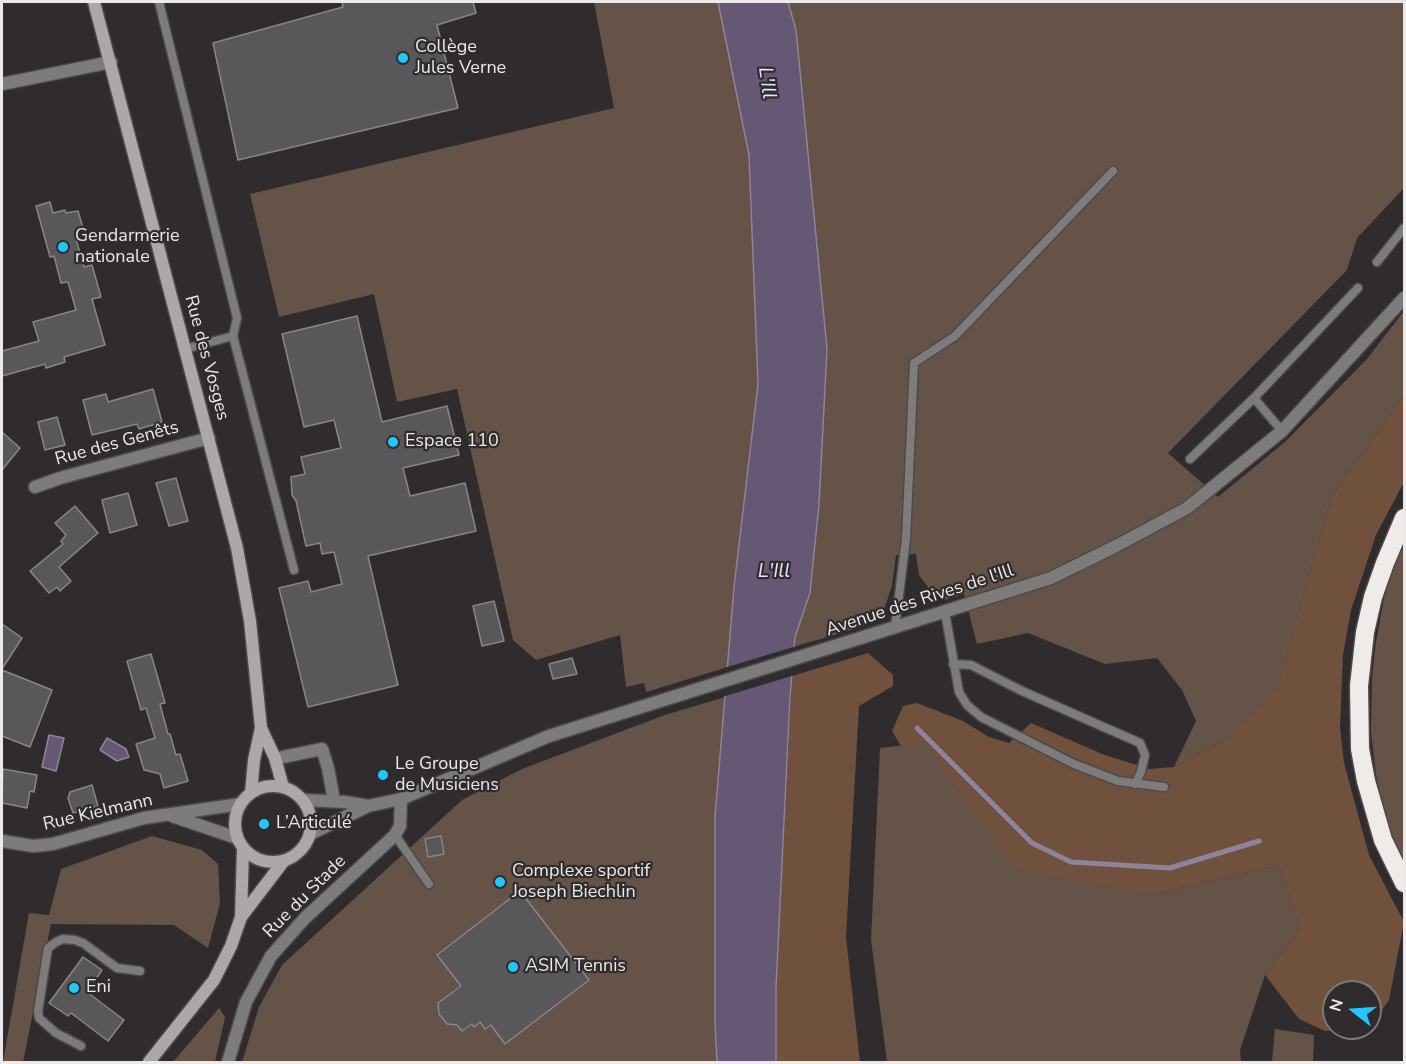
<!DOCTYPE html>
<meta charset="utf-8">
<style>
body{margin:0}
#map{position:relative;width:1406px;height:1064px;overflow:hidden;background:#302c2d;font-family:"Nunito Sans",sans-serif}
canvas{display:block}
.frame{position:absolute;inset:0;border:3px solid #ebe9e9;pointer-events:none}
.north{position:absolute;left:1322px;top:980px;width:60px;height:60px;box-sizing:border-box;background:#302c2d;border:2px solid #7b7878;border-radius:50%;rotate:287deg;font-size:16px;font-weight:700;line-height:24px;text-align:center;color:#ebe9e9}
.north::after{content:'';display:block;margin:auto;width:21px;height:27px;background:#20c9fd;clip-path:polygon(50% 0,100% 100%,50% 72%,0 100%)}
</style>
<div id="map">
<canvas width="1406" height="1064"></canvas>
<div class="frame"></div>
<div class="north">N</div>
</div>
<script>
const g = document.querySelector('canvas').getContext('2d');
g.lineJoin = 'round';
function fillPath(path, color) {
  g.fillStyle = color;
  g.fill(path, 'evenodd');
}
function poly(rows) {
  const path = new Path2D();
  for (const r of rows) {
    if (r.length === 3) {
      path.moveTo(r[0] + r[2], r[1]);
      path.arc(r[0], r[1], r[2], 0, 2 * Math.PI);
      continue;
    }
    path.moveTo(r[0], r[1]);
    for (let i = 2; i < r.length; i += 2) path.lineTo(r[i], r[i + 1]);
  }
  return path;
}
function strokePath(path, color, width, dash) {
  g.strokeStyle = color;
  g.lineWidth = width;
  g.lineCap = dash ? 'butt' : 'round';
  g.setLineDash(dash || []);
  g.stroke(path);
}
function label(font, color, halo, rows, align = 'center') {
  g.font = font + ' "Nunito Sans",sans-serif';
  g.lineWidth = 4.5;
  g.setLineDash([]);
  g.textBaseline = 'middle';
  g.strokeStyle = halo;
  g.fillStyle = color;
  for (const [text, x, y, turn = 0] of rows) {
    g.save();
    g.translate(x, y);
    g.rotate((+turn || 0) * Math.PI / 180);
    g.textAlign = isNaN(turn) ? turn : align;
    if (halo) g.strokeText(text, 0, 0);
    g.fillText(text, 0, 0);
    g.restore();
  }
}
fillPath(poly([
 [594,2,718,2,749,155,758,384,734,586,728,667,646,692,644,683,626,687,620,635,536,660,513,640,457,389,397,402,374,294,279,317,250,194,614,108],
 [788,2,1404,2,1404,188,1357,238,1347,270,1168,453,1218,497,1286,441,1367,359,1404,311,1404,395,1332,496,1276,691,1222,743,1174,767,1196,721,1182,690,1157,658,1105,664,1028,633,977,644,964,594,944,600,930,590,919,575,916,554,896,555,892,586,882,615,861,627,793,647,796,30],
 [1404,545,1404,864,1393,841,1382,803,1376,775,1371,732,1372,678,1376,642,1384,598,1395,564],
 [725,697,715,817,715,1023,717,1062,242,1062,259,1007,282,965,462,800,522,769,665,715],
 [926,743,966,801,1155,894,1279,865,1300,928,1265,975,1240,1050,1241,1062,887,1062,871,940,880,748],
 [152,836,202,850,218,864,220,903,208,948,174,925,51,924,23,1062,3,1062,29,913,49,915,61,869],
 [219,1008,225,1017,215,1062,173,1062],
 [1275,1029,1314,1035,1313,1062,1272,1062]
]), '#655347');
fillPath(poly([
 [1404,395,1404,482,1376,535,1351,610,1343,655,1340,727,1344,763,1369,855,1404,922,1389,1000,1369,1029,1325,1031,1299,1019,1265,975,1300,928,1279,865,1155,894,1018,870,966,801,926,744,901,746,892,731,903,706,917,703,963,721,989,737,1009,743,1031,723,1102,754,1149,769,1174,767,1222,743,1276,690,1332,496],
 [1334,992,1370,992,1370,1028,1334,1028],
 [868,653,893,675,893,686,859,706,846,937,860,1062,776,1062,776,987,792,676]
]), '#6f513d');
const water = poly([
 [718,2,788,2,796,30,827,349,819,504,810,593,795,637,790,698,776,987,776,1062,717,1062,715,1024,715,817,734,587,758,384,749,155,718,2],
 [49,735,64,738,56,771,42,767,49,735],
 [107,738,126,749,129,757,117,761,100,750,107,738]
]);
fillPath(water, '#665775');
strokePath(water, '#8e8398', 1.5);
fillPath(poly([
 [797,646,795,675,722,697,724,668]
]), '#302c2d');
strokePath(poly([
 [917,728,1032,843,1071,862,1170,868,1259,841]
]), '#8e8398', 5);
const building = poly([
 [342,2,473,2,476,13,437,25,458,108,238,160,213,43,343,7,342,2],
 [50,202,53,213,65,210,66,213,78,211,83,228,78,229,80,237,76,239,84,267,92,265,101,297,92,299,105,345,64,357,65,362,46,368,45,364,2,376,2,351,39,341,33,322,76,310,68,282,61,283,54,256,50,257,36,206,50,202],
 [357,316,382,422,447,406,459,455,403,468,410,496,465,483,476,531,368,556,398,685,308,707,279,588,308,581,311,592,342,584,334,552,322,554,320,543,306,546,296,501,292,495,291,477,305,474,301,457,341,448,334,420,304,427,282,334,357,316],
 [153,389,162,422,139,429,137,424,92,435,83,400,106,394,108,402,153,389],
 [57,417,65,445,45,450,38,422,57,417],
 [2,432,20,448,2,470,2,432],
 [176,478,188,521,169,526,156,483,176,478],
 [128,493,137,525,110,533,102,500,128,493],
 [75,506,98,533,59,567,71,581,60,591,57,587,49,593,30,571,63,544,61,541,66,535,55,523,75,506],
 [494,601,504,641,482,646,473,606,494,601],
 [2,624,22,638,2,669,2,624],
 [151,654,165,703,160,704,168,734,170,734,176,755,180,754,188,781,164,788,160,774,144,770,136,744,155,738,146,708,141,710,127,661,151,654],
 [572,658,577,674,553,679,549,664,572,658],
 [2,670,52,690,30,747,2,736,2,670],
 [3,769,37,775,34,792,30,791,27,808,2,803,3,769],
 [92,785,98,806,73,813,68,798,70,792,92,785],
 [441,836,444,854,428,857,425,839,441,836],
 [520,891,589,980,505,1044,491,1025,485,1029,480,1022,474,1027,472,1024,462,1031,457,1025,447,1024,439,1014,438,1003,461,986,437,955,520,891],
 [83,957,102,970,87,992,124,1020,108,1041,71,1013,68,1016,49,1003,83,957]
]);
fillPath(building, '#5a575a');
strokePath(building, '#898588', 1.5);
const service = poly([
 [159,2,237,318,233,336,185,349],
 [1377,262,1404,228],
 [233,336,294,570],
 [1254,398,1282,431],
 [1190,459,1254,398,1358,288],
 [945,612,959,692,967,705,981,717,1074,764,1118,781,1164,787],
 [895,627,906,539,914,363,955,336,1113,171],
 [953,664,971,665,1022,691,1140,743,1145,755,1141,772,1135,784],
 [395,835,429,884],
 [81,1046,56,1033,39,1018,38,1011,48,948,56,942,63,939,75,940,83,943,117,968,140,971]
]);
const pedestrian = poly([
 [283,757,322,749,328,768,333,795]
]);
const minor = poly([
 [2,84,111,62],
 [35,487,60,478,209,438],
 [172,816,237,838],
 [2,841,33,846,53,844,144,818,240,804],
 [228,1062,246,1002,271,956,305,918,395,835,400,826,401,799]
]);
const tertiary = poly([
 [303,800,345,802,368,806],
 [310,834,368,806,401,799,549,736,1051,578,1116,546,1187,508,1282,431,1404,298]
]);
const secondary = poly([
 [94,2,237,548,250,621,261,728,254,760,251,793],
 [261,728,275,758,283,787],
 [273,824,38],
 [241,917,283,862],
 [149,1062,214,980,231,946,241,917,243,849]
]);
const motorway = poly([
 [1404,518,1385,563,1373,597,1365,632,1359,686,1360,749,1366,781,1383,840,1404,883]
]);
strokePath(service, '#4e4a4b', 11);
strokePath(pedestrian, '#4e4a4b', 15);
strokePath(minor, '#4e4a4b', 15);
strokePath(tertiary, '#4e4a4b', 15);
strokePath(secondary, '#4e4a4b', 15);
strokePath(motorway, '#4e4a4b', 21);
strokePath(service, '#7e7c7b', 8);
strokePath(pedestrian, '#7e7c7b', 12);
strokePath(minor, '#7e7c7b', 12);
strokePath(tertiary, '#7e7c7b', 12);
strokePath(secondary, '#aca8a8', 12);
strokePath(motorway, '#f0eae9', 18);
for (const [x, y, r, color] of [
 [403,58,6,"#20c9fd"],
 [63,247,6,"#20c9fd"],
 [393,442,6,"#20c9fd"],
 [383,775,6,"#20c9fd"],
 [264,824,6,"#20c9fd"],
 [500,882,6,"#20c9fd"],
 [513,967,6,"#20c9fd"],
 [74,988,6,"#20c9fd"]
]) {
  const dot = new Path2D();
  dot.arc(x, y, r, 0, 2 * Math.PI);
  g.fillStyle = color;
  g.fill(dot);
  strokePath(dot, '#302c2d', 2);
}
label('18px', '#ebe9e9', '#302c2d', [
 ["Collège",415,48],
 ["Jules Verne",415,69],
 ["Gendarmerie",75,237],
 ["nationale",75,258],
 ["Espace 110",405,442],
 ["Le Groupe",395,765],
 ["de Musiciens",395,786],
 ["L’Articulé",276,824],
 ["Complexe sportif",512,872],
 ["Joseph Biechlin",512,893],
 ["ASIM Tennis",525,967],
 ["Eni",86,988]
], 'left');
label('18px', '#ebe9e9', '#302c2d', [
 ["Rue des Vosges",206,358,75],
 ["Rue des Genêts",117,444,-15],
 ["Avenue des Rives de l'Ill",920,601,-18],
 ["Rue Kielmann",98,813,-13],
 ["Rue du Stade",305,897,-45]
]);
label('italic 20px', '#edddfe', '#302c2d', [
 ["L'Ill",766,83,82],
 ["L'Ill",774,572]
]);
</script>
